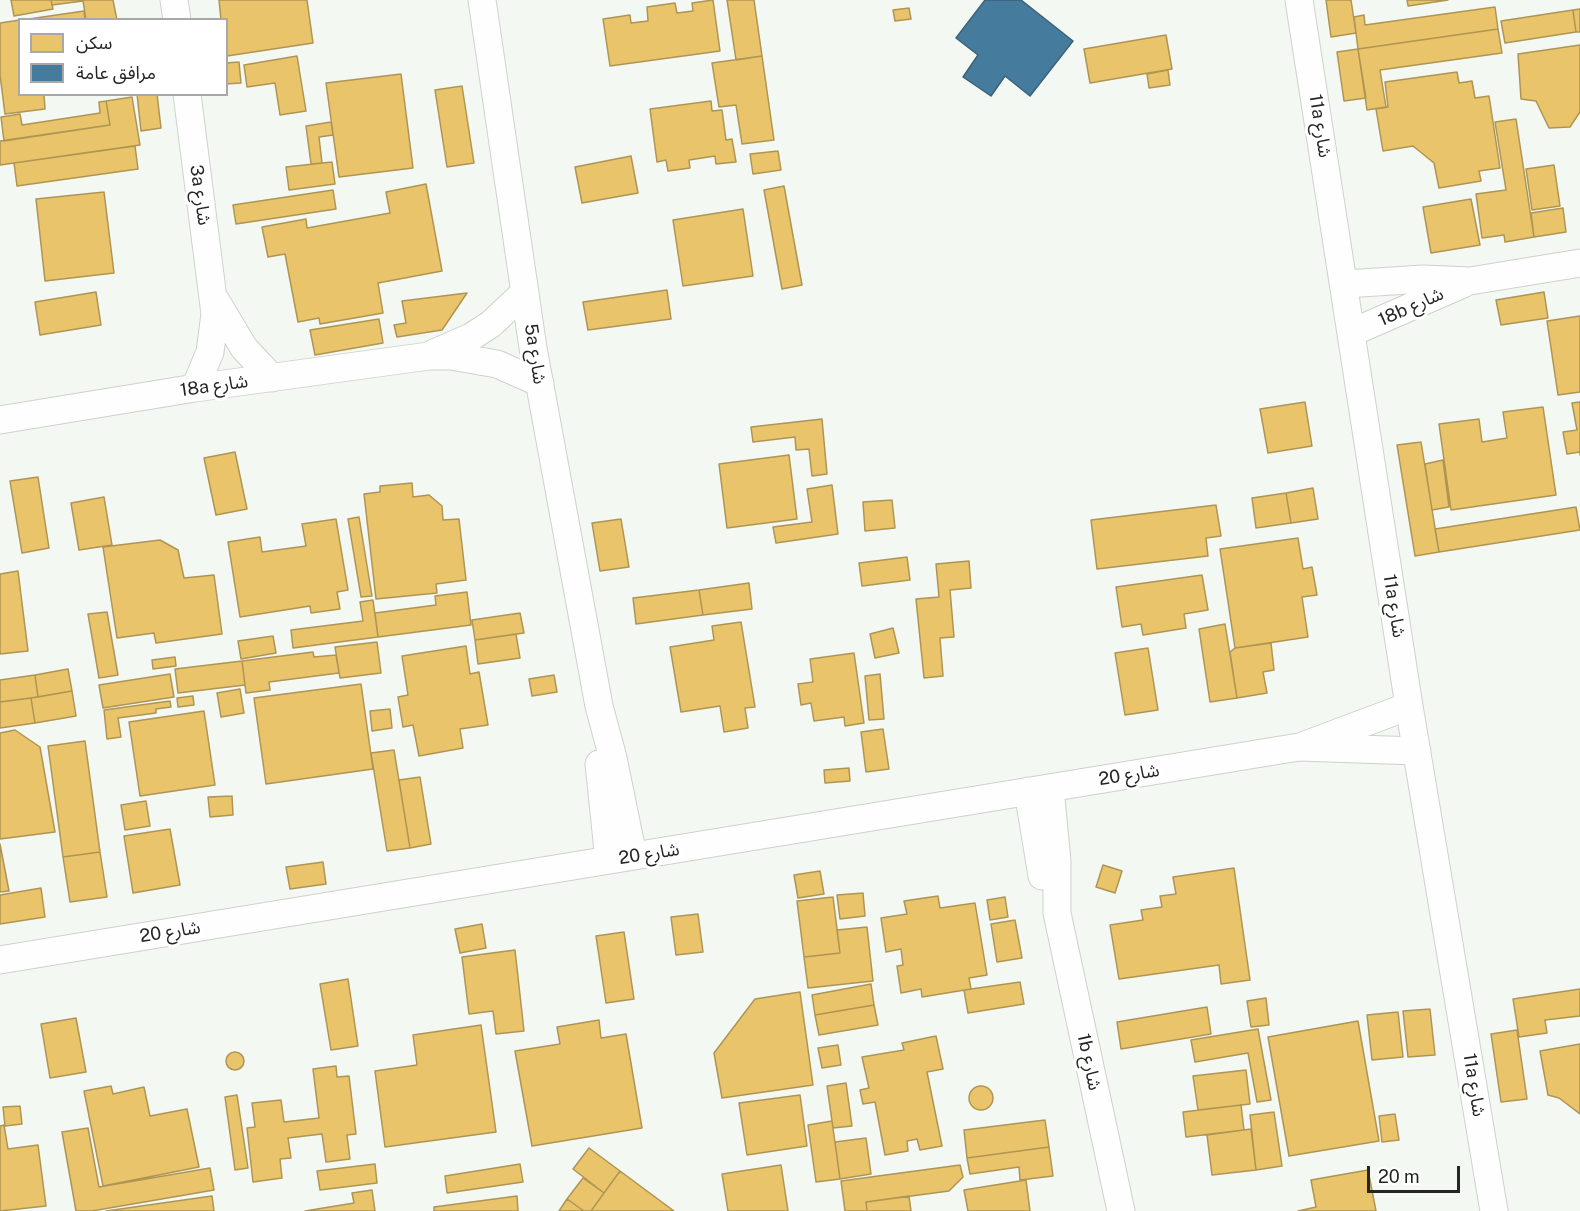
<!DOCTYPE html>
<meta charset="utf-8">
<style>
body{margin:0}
#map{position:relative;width:1580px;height:1211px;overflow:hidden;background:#f4f8f3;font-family:"Public Sans","Noto Sans Arabic",sans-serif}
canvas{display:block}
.legend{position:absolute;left:18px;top:18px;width:210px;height:78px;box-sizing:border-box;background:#fff;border:2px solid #a7a8a7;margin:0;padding:8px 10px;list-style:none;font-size:18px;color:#232622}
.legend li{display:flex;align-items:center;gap:12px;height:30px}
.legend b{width:30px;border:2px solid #a7a8a7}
.scale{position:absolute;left:1367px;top:1166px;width:93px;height:27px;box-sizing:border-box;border:3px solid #232622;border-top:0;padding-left:8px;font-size:18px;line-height:21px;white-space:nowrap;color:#232622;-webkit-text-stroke:4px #fff;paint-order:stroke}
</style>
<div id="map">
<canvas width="1580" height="1211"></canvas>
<ul class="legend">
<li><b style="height:16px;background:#e9c46a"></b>سكن</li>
<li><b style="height:16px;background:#457b9d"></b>مرافق عامة</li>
</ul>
<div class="scale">20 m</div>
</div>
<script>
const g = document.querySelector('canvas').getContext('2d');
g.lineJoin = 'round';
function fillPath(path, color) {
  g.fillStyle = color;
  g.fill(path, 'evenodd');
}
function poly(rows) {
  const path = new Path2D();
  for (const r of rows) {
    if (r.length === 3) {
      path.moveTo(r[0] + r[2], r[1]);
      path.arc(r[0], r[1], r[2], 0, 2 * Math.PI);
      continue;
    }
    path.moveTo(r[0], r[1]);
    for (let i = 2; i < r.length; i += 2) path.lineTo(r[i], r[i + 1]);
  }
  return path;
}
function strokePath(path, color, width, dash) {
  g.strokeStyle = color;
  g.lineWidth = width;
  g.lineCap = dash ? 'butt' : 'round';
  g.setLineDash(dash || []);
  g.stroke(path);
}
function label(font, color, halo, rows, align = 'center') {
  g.font = font + ' "Public Sans","Noto Sans Arabic",sans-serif';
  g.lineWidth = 6;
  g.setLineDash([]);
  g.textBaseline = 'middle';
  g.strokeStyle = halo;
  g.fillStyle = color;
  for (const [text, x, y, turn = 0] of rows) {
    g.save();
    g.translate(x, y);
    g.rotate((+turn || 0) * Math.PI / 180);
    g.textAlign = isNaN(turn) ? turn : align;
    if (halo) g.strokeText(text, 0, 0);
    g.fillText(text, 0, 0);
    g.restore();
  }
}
const homes = poly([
 [11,0,51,0,53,9,14,16,11,0],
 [51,0,113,0,117,20,86,20,83,1,52,5,51,0],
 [219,0,307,0,313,43,227,56,226,20,221,20,219,0],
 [713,0,720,51,610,66,603,19,630,15,631,23,648,21,647,7,675,3,677,13,693,11,692,3,713,0],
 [727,0,754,0,762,56,736,60,727,0],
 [1326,0,1351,0,1356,33,1331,37,1326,0],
 [1407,0,1448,0,1408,6,1407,0],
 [1495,7,1498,29,1358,49,1354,17,1364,15,1365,25,1495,7],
 [909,8,911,19,895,21,893,10,909,8],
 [1580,9,1580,32,1576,32,1573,10,1580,9],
 [1573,10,1576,32,1505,43,1501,21,1573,10],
 [84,11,85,20,22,20,84,11],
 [20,20,20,94,46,94,44,95,45,109,5,114,0,75,0,23,20,20],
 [1498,29,1502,53,1380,70,1386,107,1367,110,1358,49,1498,29],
 [1166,35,1172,69,1090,83,1084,49,1166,35],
 [1580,45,1580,112,1570,127,1549,128,1536,101,1521,99,1518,54,1580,45],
 [1358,49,1366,98,1344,101,1337,52,1358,49],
 [297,56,306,111,280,115,275,83,247,87,244,65,297,56],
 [762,56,774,140,742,144,736,105,719,107,712,63,762,56],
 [239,62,241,83,226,84,226,63,239,62],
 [1168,70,1170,85,1149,88,1147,74,1168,70],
 [1457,72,1459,83,1472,81,1475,98,1489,96,1500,168,1479,171,1481,181,1439,188,1434,163,1413,146,1383,151,1376,109,1388,107,1385,82,1457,72],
 [401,74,413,168,339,177,326,83,401,74],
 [462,86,474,163,447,167,435,90,462,86],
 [137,94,157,94,161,128,141,131,137,94],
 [132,97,140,145,0,165,0,141,110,125,106,101,132,97],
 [106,101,110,125,4,141,1,117,20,114,22,125,100,113,99,102,106,101],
 [711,101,712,111,722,110,726,140,732,139,736,162,716,164,715,156,689,160,690,168,668,171,666,160,657,162,650,109,711,101],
 [1516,119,1534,237,1505,242,1504,235,1482,238,1476,194,1506,190,1495,122,1516,119],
 [331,122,333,135,319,137,322,163,311,164,306,126,331,122],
 [135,146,138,169,17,186,14,163,135,146],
 [778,151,781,170,753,174,750,154,778,151],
 [631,156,638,193,582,203,575,167,631,156],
 [332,162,335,184,289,190,286,167,332,162],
 [1554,165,1560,206,1532,210,1526,169,1554,165],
 [426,184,442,271,378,283,383,313,320,324,319,318,298,322,285,254,268,257,262,227,306,219,307,228,390,213,386,192,426,184],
 [784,186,802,285,782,289,764,190,784,186],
 [333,190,336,209,236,224,233,205,333,190],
 [104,192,114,273,45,281,36,199,104,192],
 [1471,199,1480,245,1431,253,1423,207,1471,199],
 [1563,208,1566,232,1534,237,1531,213,1563,208],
 [743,209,753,276,683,286,673,220,743,209],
 [667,290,671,319,588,330,583,302,667,290],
 [96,292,101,325,40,335,35,302,96,292],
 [1544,292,1548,318,1501,325,1496,300,1544,292],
 [467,293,442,330,397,337,394,325,406,323,402,301,467,293],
 [1580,316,1580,392,1558,395,1547,321,1580,316],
 [379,319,383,343,315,355,310,330,379,319],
 [1305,402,1312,446,1268,453,1260,409,1305,402],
 [1580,402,1580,455,1580,452,1567,454,1563,432,1577,430,1572,403,1580,402],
 [1543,407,1556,495,1451,510,1439,424,1479,419,1482,442,1507,438,1503,412,1543,407],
 [822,419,827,474,812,476,809,449,796,450,795,437,753,442,751,427,822,419],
 [1421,442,1439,552,1415,556,1397,445,1421,442],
 [235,452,247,509,216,515,204,458,235,452],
 [789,455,797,519,727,528,719,464,789,455],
 [1443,460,1449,507,1432,510,1425,464,1443,460],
 [38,477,49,548,22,553,10,481,38,477],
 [412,483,413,497,429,495,442,506,443,520,459,519,466,580,436,584,437,593,376,599,364,494,380,492,380,486,412,483],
 [832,485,838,534,776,543,773,527,812,522,807,489,832,485],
 [1313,488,1318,519,1291,523,1286,493,1313,488],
 [1286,493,1291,523,1256,528,1252,498,1286,493],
 [104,497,112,545,79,550,71,503,104,497],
 [892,500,895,528,865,531,863,502,892,500],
 [1216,505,1221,536,1206,538,1208,556,1097,569,1091,520,1216,505],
 [1576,507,1580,530,1439,552,1435,529,1576,507],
 [359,517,372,596,361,597,348,519,359,517],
 [336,519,348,590,337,592,340,609,311,613,310,606,240,617,228,542,260,537,262,552,306,546,302,524,336,519],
 [621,519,629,567,600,571,592,523,621,519],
 [1298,538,1303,569,1312,567,1317,595,1302,597,1308,637,1235,648,1220,549,1298,538],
 [160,540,178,550,184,578,214,575,222,634,156,643,154,633,117,638,103,547,160,540],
 [907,557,910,580,862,586,859,563,907,557],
 [969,561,971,588,950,590,954,637,940,638,943,676,924,678,916,599,939,597,936,564,969,561],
 [18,571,28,651,0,654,0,574,18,571],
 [1202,575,1208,610,1184,614,1186,628,1143,635,1141,624,1122,627,1116,587,1202,575],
 [749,583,752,609,703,615,699,590,749,583],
 [699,590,703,615,636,624,633,598,699,590],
 [467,592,471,625,378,637,375,613,436,605,435,596,467,592],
 [373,600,378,637,293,648,291,630,363,621,360,602,373,600],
 [107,612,118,675,99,678,88,614,107,612],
 [520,613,524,633,475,640,472,620,520,613],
 [741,622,755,707,745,708,748,728,724,732,720,706,681,712,670,647,714,640,712,626,741,622],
 [1225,624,1237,698,1210,702,1199,629,1225,624],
 [893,628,899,653,875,658,870,634,893,628],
 [516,634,520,658,478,664,475,640,516,634],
 [273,636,276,653,241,659,238,641,273,636],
 [377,642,381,673,340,678,335,647,377,642],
 [1271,643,1274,670,1263,672,1267,693,1237,698,1230,652,1235,648,1271,643],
 [466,646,470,674,479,672,488,725,460,729,463,748,419,756,413,725,403,727,398,697,408,695,402,656,466,646],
 [1148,648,1158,710,1125,715,1115,653,1148,648],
 [313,652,314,657,336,655,339,673,269,682,270,690,246,693,242,661,313,652],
 [854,653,864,723,845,726,844,717,814,721,811,703,801,705,798,684,813,682,810,659,854,653],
 [175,657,176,666,153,669,152,660,175,657],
 [242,661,245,685,178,693,175,669,242,661],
 [68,669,72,691,38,697,35,675,68,669],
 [170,674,174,697,103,708,99,685,170,674],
 [880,674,884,719,869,720,865,676,880,674],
 [35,675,38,697,0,702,0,680,35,675],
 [554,675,557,692,532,696,529,679,554,675],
 [361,684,373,769,266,784,254,698,361,684],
 [240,689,244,713,221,717,217,693,240,689],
 [72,691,76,716,35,723,31,698,72,691],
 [193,696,194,705,178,707,177,698,193,696],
 [31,698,35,723,0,728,0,702,31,698],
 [170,701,171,707,156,709,156,713,118,718,121,737,107,739,104,710,170,701],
 [390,709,392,728,372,731,370,711,390,709],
 [204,711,215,785,140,796,129,722,204,711],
 [883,729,889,769,866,772,861,732,883,729],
 [15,730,40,747,55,832,0,839,0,733,15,730],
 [85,741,100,852,63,857,48,746,85,741],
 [394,750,410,848,387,851,371,753,394,750],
 [849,768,850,781,825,783,824,770,849,768],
 [420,777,431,844,410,848,399,780,420,777],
 [232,796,233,815,210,817,208,797,232,796],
 [146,801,150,826,125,830,121,805,146,801],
 [170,829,180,885,133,893,124,836,170,829],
 [0,844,9,891,0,892,0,844],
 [100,852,107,897,70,902,63,857,100,852],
 [323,862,326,884,290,889,286,867,323,862],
 [1103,865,1122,871,1115,893,1096,887,1103,865],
 [1234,868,1250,980,1221,984,1219,965,1119,979,1110,925,1143,920,1141,910,1162,907,1160,896,1176,894,1173,877,1234,868],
 [820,871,824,894,798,898,794,875,820,871],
 [41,888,45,917,0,924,0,895,41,888],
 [863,893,865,916,840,919,837,895,863,893],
 [938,896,940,908,975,903,987,975,969,978,971,989,922,997,921,989,901,993,897,966,903,965,901,949,886,952,881,918,907,914,904,901,938,896],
 [833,897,840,953,804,957,797,901,833,897],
 [1005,897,1008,917,990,920,987,900,1005,897],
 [698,914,703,952,676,955,671,917,698,914],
 [1015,920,1022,958,997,962,991,924,1015,920],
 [482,924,486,948,460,953,455,929,482,924],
 [867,927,873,981,808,988,804,957,840,953,837,930,867,927],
 [624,932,634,999,606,1003,596,936,624,932],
 [515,950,524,1031,496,1034,493,1011,469,1014,462,957,515,950],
 [348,979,358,1046,331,1050,320,984,348,979],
 [1020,982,1024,1004,968,1013,964,990,1020,982],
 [871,984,874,1005,815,1015,812,995,871,984],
 [1580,989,1580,1016,1545,1020,1547,1033,1519,1037,1513,999,1580,989],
 [800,992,813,1085,722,1098,714,1053,755,999,800,992],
 [1266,998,1269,1025,1251,1027,1247,1001,1266,998],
 [874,1005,878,1025,819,1035,815,1015,874,1005],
 [1207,1007,1211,1034,1121,1049,1117,1022,1207,1007],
 [1430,1009,1435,1055,1408,1057,1403,1011,1430,1009],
 [1398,1012,1403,1057,1372,1060,1367,1015,1398,1012],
 [76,1018,86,1072,50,1078,41,1024,76,1018],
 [599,1020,601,1038,626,1034,642,1128,532,1146,515,1051,560,1044,557,1027,599,1020],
 [1358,1021,1379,1141,1289,1156,1268,1037,1358,1021],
 [481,1025,496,1132,385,1147,375,1071,417,1065,413,1035,481,1025],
 [1258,1029,1271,1100,1257,1102,1248,1053,1195,1062,1191,1040,1258,1029],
 [1517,1030,1527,1099,1501,1102,1491,1034,1517,1030],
 [936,1036,943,1069,927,1072,942,1146,920,1150,917,1139,907,1141,908,1151,885,1155,875,1102,863,1104,860,1090,869,1088,862,1057,904,1050,902,1043,936,1036],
 [1580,1044,1580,1114,1559,1098,1548,1095,1540,1051,1580,1044],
 [838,1045,841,1065,822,1068,818,1048,838,1045],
 [235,1061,9],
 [336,1066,337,1077,349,1076,356,1134,347,1135,350,1159,326,1162,322,1134,288,1138,291,1158,280,1159,282,1178,253,1182,247,1128,255,1127,252,1103,281,1100,284,1122,319,1118,313,1069,336,1066],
 [1246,1070,1250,1104,1198,1110,1193,1076,1246,1070],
 [846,1083,852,1126,833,1128,827,1086,846,1083],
 [111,1086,113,1094,144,1087,150,1116,187,1109,199,1167,103,1186,84,1091,111,1086],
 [981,1098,12],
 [237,1095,248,1168,235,1170,225,1097,237,1095],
 [800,1095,807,1146,747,1155,739,1103,800,1095],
 [1241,1105,1244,1130,1186,1137,1183,1112,1241,1105],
 [20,1106,22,1124,5,1126,3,1107,20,1106],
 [1274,1112,1282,1166,1256,1170,1250,1115,1274,1112],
 [1395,1114,1399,1140,1382,1142,1379,1116,1395,1114],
 [1045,1120,1049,1147,967,1158,964,1130,1045,1120],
 [832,1121,840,1179,816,1182,808,1125,832,1121],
 [4,1125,8,1149,38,1145,46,1206,0,1211,0,1126,4,1125],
 [88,1128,99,1187,210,1168,214,1190,92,1211,76,1211,62,1132,88,1128],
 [1251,1129,1256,1170,1212,1175,1207,1135,1251,1129],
 [866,1138,871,1174,840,1179,835,1142,866,1138],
 [1049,1147,1053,1176,1020,1180,1019,1167,970,1174,967,1158,1049,1147],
 [589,1148,620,1171,604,1193,573,1169,589,1148],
 [375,1164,377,1183,320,1190,317,1171,375,1164],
 [520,1164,523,1182,447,1193,445,1176,520,1164],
 [781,1165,788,1211,728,1211,722,1174,781,1165],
 [960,1165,963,1177,949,1191,866,1202,867,1211,845,1211,841,1181,960,1165],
 [1368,1170,1376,1211,1298,1211,1316,1207,1311,1180,1368,1170],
 [620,1171,674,1211,591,1211,620,1171],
 [583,1178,604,1193,591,1211,584,1211,567,1199,583,1178],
 [1026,1180,1030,1211,968,1211,964,1190,1026,1180],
 [372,1190,375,1211,305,1211,354,1203,352,1193,372,1190],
 [212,1196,214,1211,106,1211,212,1196],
 [517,1196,518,1211,434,1211,434,1207,517,1196],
 [909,1196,911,1211,867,1211,866,1202,909,1196],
 [567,1199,584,1211,559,1211,567,1199]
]);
fillPath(homes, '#e9c46a');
strokePath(homes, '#ae9554', 1.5);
const public = poly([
 [985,0,1021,0,1073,41,1030,96,1005,76,991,96,963,77,978,55,956,38,985,0]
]);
fillPath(public, '#457b9d');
strokePath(public, '#3b6278', 1.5);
const minor = poly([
 [174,0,177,20],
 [482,0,533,348,599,706,613,758,633,856],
 [1299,0,1409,706,1494,1211],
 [187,94,215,314,210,352,195,388],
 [1345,284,1423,279,1470,281,1580,263],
 [216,301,244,348,272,378],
 [1353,332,1463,284],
 [432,354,471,337,491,324,525,292],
 [0,420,195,388,429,356,451,356,497,364,540,383],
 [1305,745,1409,706],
 [599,764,609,860],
 [1050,788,1057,861,1057,913,1121,1211],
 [1028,791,1042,876],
 [0,960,1299,747,1417,751]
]);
strokePath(minor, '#ced1cc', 29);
strokePath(minor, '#fdfefd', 27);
label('18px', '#232622', '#fff', [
 ["11a شارع",1320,126,81],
 ["3a شارع",200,195,82],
 ["18b شارع",1411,307,-24],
 ["5a شارع",535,354,81],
 ["18a شارع",214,386,-8],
 ["11a شارع",1394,606,81],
 ["شارع 20",1129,775,-9],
 ["شارع 20",649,854,-9],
 ["شارع 20",170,932,-9],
 ["1b شارع",1089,1062,78],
 ["11a شارع",1474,1085,81]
]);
</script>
